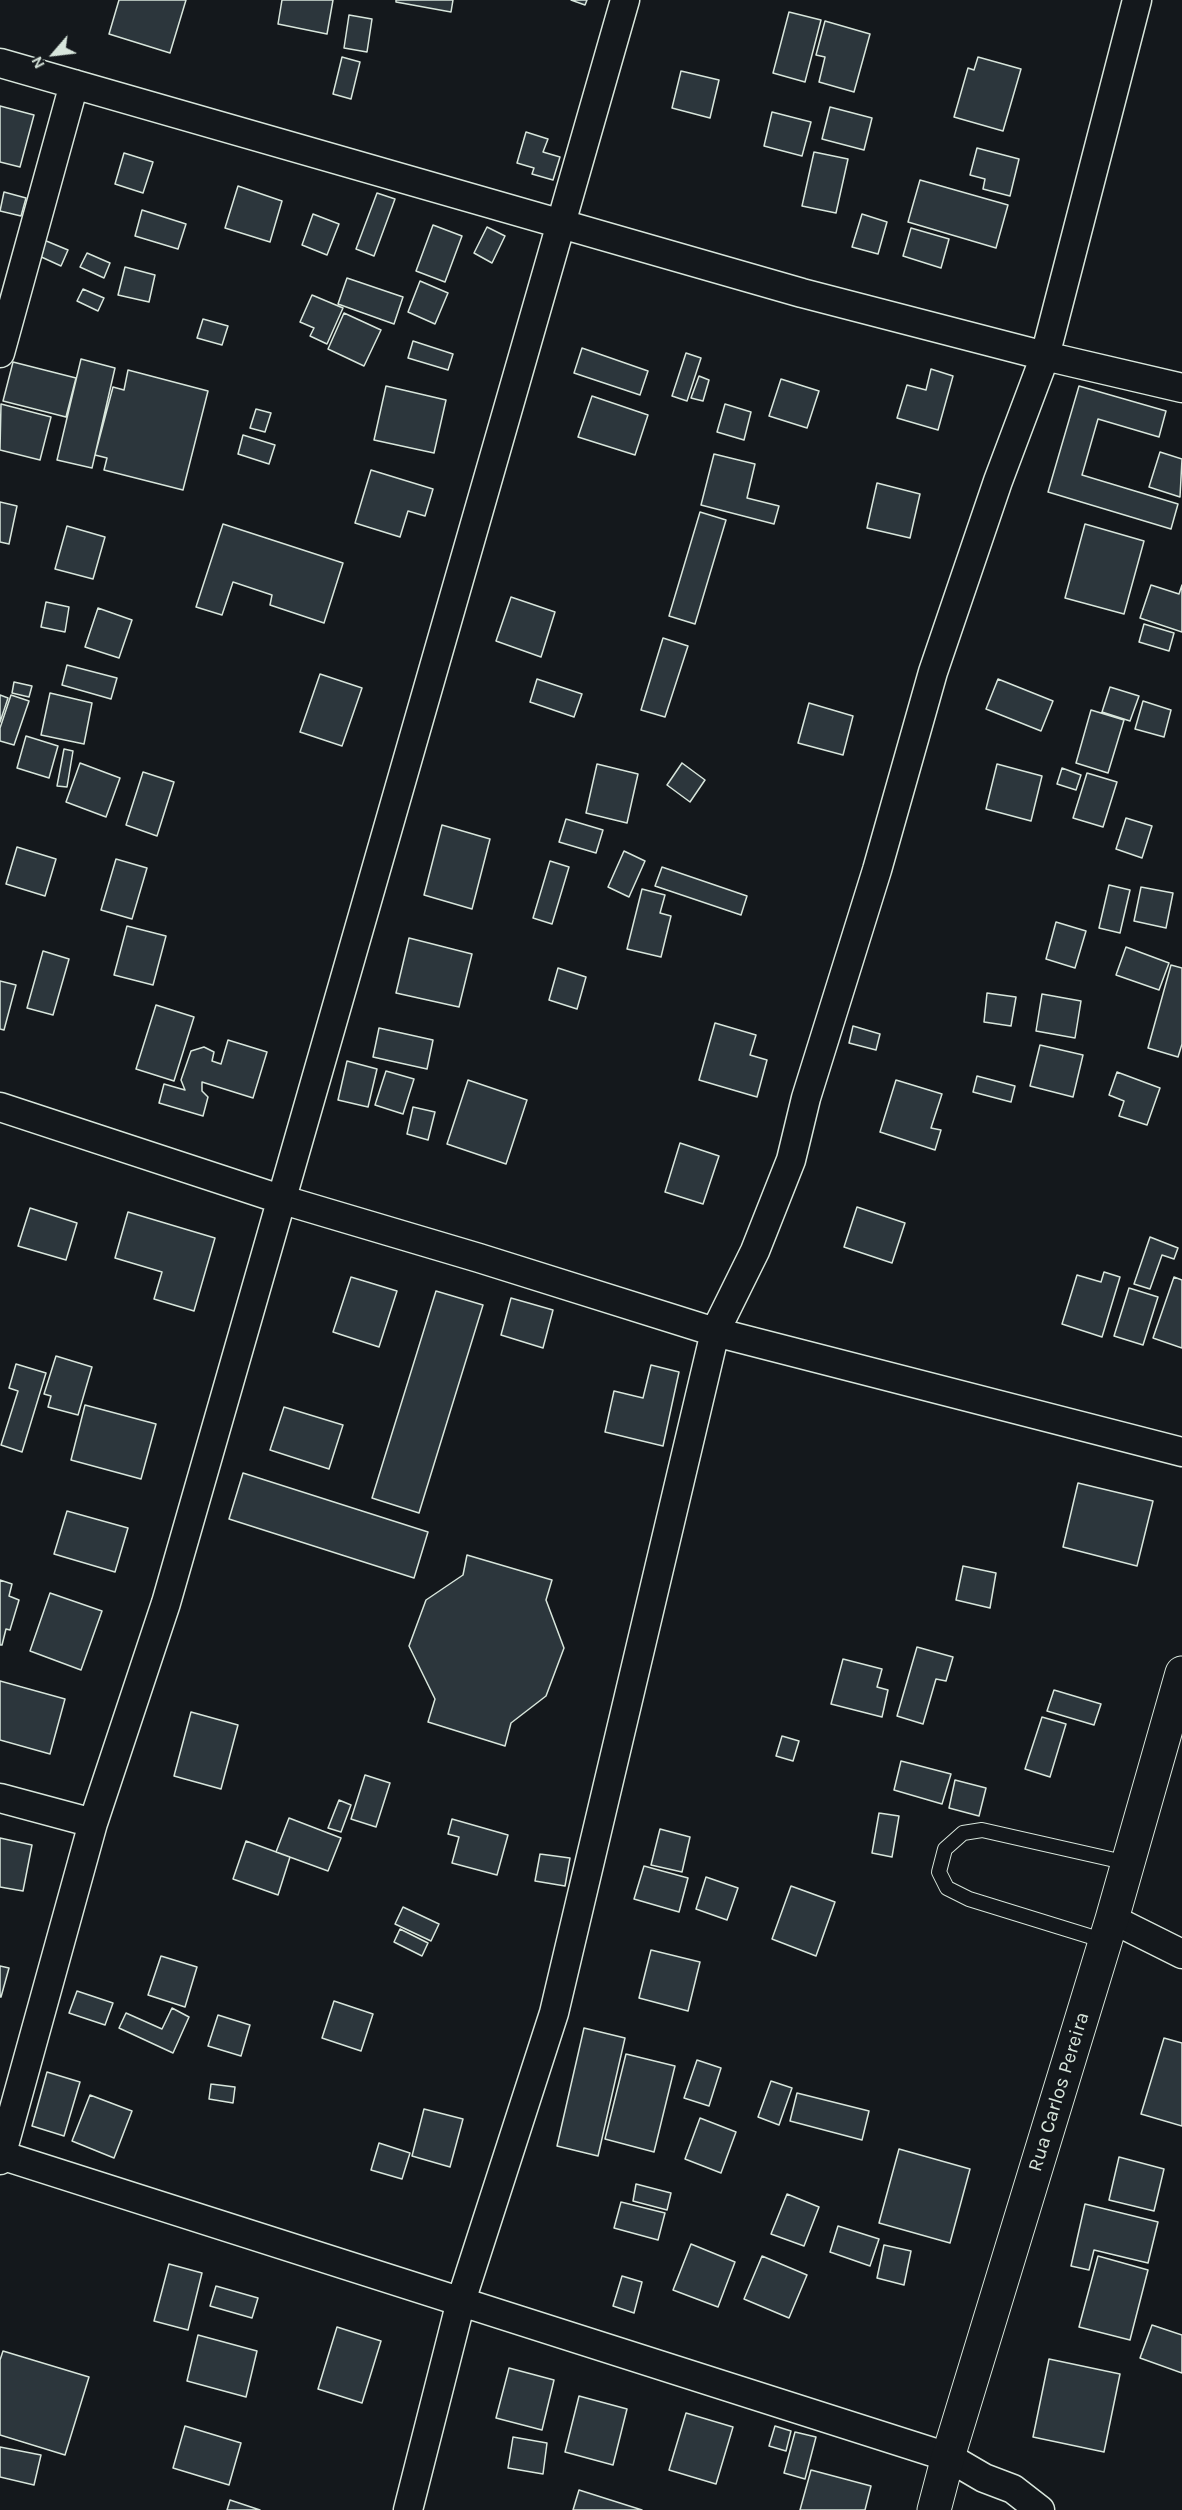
<!DOCTYPE html>
<style>
body{margin:0}
#map{position:relative;width:1182px;height:2510px;overflow:hidden;background:#14181c;font-family:Karla,sans-serif}
canvas{display:block}
.north{position:absolute;left:24px;top:24px;width:60px;height:60px;-webkit-text-stroke:4px #14181c;paint-order:stroke;rotate:242deg;font-size:16px;font-weight:700;line-height:24px;text-align:center;color:#d8e6dc}
.north::after{content:'';display:block;margin:auto;width:21px;height:27px;background:#d8e6dc;clip-path:polygon(50% 0,100% 100%,50% 72%,0 100%)}
</style>
<div id="map">
<canvas width="1182" height="2510"></canvas>
<div class="north">N</div>
</div>
<script>
const g = document.querySelector('canvas').getContext('2d');
g.lineJoin = 'round';
function fillPath(path, color) {
  g.fillStyle = color;
  g.fill(path, 'evenodd');
}
function poly(rows) {
  const path = new Path2D();
  for (const r of rows) {
    path.moveTo(r[0], r[1]);
    for (let i = 2; i < r.length; i += 2) path.lineTo(r[i], r[i + 1]);
  }
  return path;
}
function strokePath(path, color, width, dash) {
  g.strokeStyle = color;
  g.lineWidth = width;
  g.lineCap = dash ? 'butt' : 'round';
  g.setLineDash(dash || []);
  g.stroke(path);
}
function label(font, color, halo, rows, align = 'center') {
  g.font = font + ' Karla,sans-serif';
  g.lineWidth = 4.5;
  g.setLineDash([]);
  g.textBaseline = 'middle';
  g.strokeStyle = halo;
  g.fillStyle = color;
  for (const [text, x, y, turn = 0] of rows) {
    g.save();
    g.translate(x, y);
    g.rotate((+turn || 0) * Math.PI / 180);
    g.textAlign = isNaN(turn) ? turn : align;
    if (halo) g.strokeText(text, 0, 0);
    g.fillText(text, 0, 0);
    g.restore();
  }
}
const building = poly([
 [119,0,186,0,170,53,109,34,119,0],
 [282,0,333,0,327,34,278,24,282,0],
 [396,0,453,0,451,12,396,2,396,0],
 [571,0,587,0,585,5,571,0],
 [789,12,821,20,805,82,773,73,789,12],
 [349,15,372,19,367,52,344,48,349,15],
 [825,21,870,34,854,92,819,82,825,57,816,55,825,21],
 [342,57,360,62,351,99,333,94,342,57],
 [978,57,1021,69,1003,131,954,117,968,68,974,70,978,57],
 [681,71,719,80,710,118,672,108,681,71],
 [0,106,34,115,20,167,0,162,0,106],
 [830,107,872,118,864,150,822,139,830,107],
 [772,112,811,122,802,156,764,146,772,112],
 [526,132,548,139,543,152,560,157,553,180,532,174,534,168,517,163,526,132],
 [977,148,1019,159,1010,196,983,189,985,179,970,175,977,148],
 [814,152,848,159,836,213,802,206,814,152],
 [124,153,153,162,143,193,115,184,124,153],
 [920,180,1008,205,996,248,908,222,920,180],
 [238,186,282,201,270,242,225,228,238,186],
 [4,192,26,198,21,216,0,211,4,192],
 [377,193,395,199,374,256,356,249,377,193],
 [142,210,186,224,178,249,135,236,142,210],
 [313,214,339,224,327,255,302,245,313,214],
 [862,214,887,222,878,254,852,247,862,214],
 [433,225,462,236,445,282,416,271,433,225],
 [487,227,505,236,492,263,474,253,487,227],
 [911,228,949,239,941,268,903,256,911,228],
 [44,240,68,250,61,266,37,255,44,240],
 [87,253,110,263,104,278,80,267,87,253],
 [125,267,155,275,149,302,118,295,125,267],
 [347,278,403,297,394,324,338,304,347,278],
 [420,281,448,293,435,324,408,312,420,281],
 [83,289,104,298,98,311,77,301,83,289],
 [312,295,343,308,327,344,310,336,314,328,300,322,312,295],
 [344,313,381,330,364,366,328,349,344,313],
 [203,319,228,326,222,345,197,338,203,319],
 [413,341,453,354,448,370,408,358,413,341],
 [582,348,648,371,640,395,574,373,582,348],
 [686,353,701,358,687,401,672,396,686,353],
 [81,359,115,368,92,468,57,460,81,359],
 [13,362,76,378,66,417,3,401,13,362],
 [931,369,953,376,938,430,897,418,907,385,926,390,931,369],
 [128,370,208,391,183,490,104,470,107,458,95,455,113,387,124,390,128,370],
 [699,376,709,380,703,401,691,398,699,376],
 [781,379,819,391,807,428,769,416,781,379],
 [386,386,446,400,434,453,374,440,386,386],
 [1079,386,1166,411,1159,437,1098,419,1082,475,1178,504,1171,529,1048,492,1079,386],
 [592,396,648,415,635,455,578,437,592,396],
 [1,404,51,417,40,460,0,450,1,404],
 [725,404,751,412,744,440,717,432,725,404],
 [256,409,271,413,265,432,250,428,256,409],
 [243,435,275,445,269,464,238,454,243,435],
 [1160,452,1182,459,1180,497,1149,487,1160,452],
 [714,454,755,464,747,498,779,506,774,524,701,505,714,454],
 [371,470,433,489,425,516,408,511,400,537,355,523,371,470],
 [877,483,920,494,910,538,867,528,877,483],
 [0,502,17,506,9,544,0,542,0,502],
 [700,512,726,520,695,624,669,616,700,512],
 [223,524,343,563,324,623,270,605,272,595,233,582,222,615,196,607,223,524],
 [1085,524,1144,541,1124,614,1065,598,1085,524],
 [67,526,105,537,93,579,55,569,67,526],
 [1151,585,1179,594,1182,585,1182,632,1140,618,1151,585],
 [511,597,555,612,541,657,496,641,511,597],
 [46,602,69,607,65,632,41,627,46,602],
 [98,608,132,620,119,658,85,647,98,608],
 [1144,624,1174,633,1169,651,1139,642,1144,624],
 [663,638,688,646,665,717,641,710,663,638],
 [67,665,117,678,111,699,62,685,67,665],
 [320,674,362,688,342,746,300,732,320,674],
 [537,679,582,694,574,717,530,702,537,679],
 [998,679,1053,701,1041,731,986,709,998,679],
 [14,682,32,686,29,697,12,693,14,682],
 [1110,687,1139,696,1130,721,1102,712,1110,687],
 [50,693,92,703,84,744,41,735,50,693],
 [0,695,8,698,0,722,0,695],
 [11,695,29,701,14,745,0,741,0,728,11,695],
 [1143,701,1171,710,1164,737,1135,729,1143,701],
 [809,703,853,716,843,755,798,743,809,703],
 [1091,710,1124,720,1108,773,1076,763,1091,710],
 [26,736,58,746,49,778,17,768,26,736],
 [64,749,73,751,67,787,57,786,64,749],
 [80,763,120,778,106,817,66,802,80,763],
 [682,763,705,780,690,802,667,785,682,763],
 [597,764,638,774,627,823,586,813,597,764],
 [997,764,1042,776,1031,821,986,809,997,764],
 [1062,768,1081,775,1076,790,1057,784,1062,768],
 [143,772,174,782,157,836,126,825,143,772],
 [1087,773,1117,782,1103,827,1073,818,1087,773],
 [1126,818,1152,826,1142,858,1116,849,1126,818],
 [566,819,603,830,596,853,559,842,566,819],
 [442,825,490,839,472,909,424,895,442,825],
 [17,847,56,859,45,896,6,884,17,847],
 [624,851,645,861,629,897,608,887,624,851],
 [116,859,147,868,132,919,101,910,116,859],
 [550,861,569,867,552,924,533,918,550,861],
 [662,867,747,896,741,915,655,886,662,867],
 [1109,885,1130,890,1120,933,1099,928,1109,885],
 [1141,887,1173,893,1166,928,1134,921,1141,887],
 [642,889,665,895,660,913,671,916,661,957,627,949,642,889],
 [1056,922,1086,931,1075,968,1046,959,1056,922],
 [127,926,166,936,153,985,114,975,127,926],
 [409,938,472,954,459,1007,396,993,409,938],
 [1126,947,1169,963,1159,990,1116,975,1126,947],
 [43,951,69,959,53,1015,27,1008,43,951],
 [1171,965,1182,968,1182,1044,1178,1057,1148,1048,1171,965],
 [558,968,586,977,577,1009,549,1000,558,968],
 [0,981,16,985,4,1030,0,1029,0,981],
 [987,993,1016,997,1011,1026,984,1022,987,993],
 [1042,994,1081,1001,1075,1038,1036,1031,1042,994],
 [156,1005,194,1017,174,1081,136,1069,156,1005],
 [715,1023,756,1035,750,1055,767,1060,757,1097,699,1080,715,1023],
 [853,1026,880,1034,876,1050,849,1043,853,1026],
 [379,1028,433,1040,427,1069,373,1057,379,1028],
 [228,1040,267,1052,253,1098,202,1082,202,1091,208,1097,203,1116,159,1103,164,1084,185,1090,181,1080,191,1051,204,1047,214,1052,212,1061,221,1064,228,1040],
 [1040,1045,1083,1055,1073,1097,1030,1086,1040,1045],
 [347,1061,377,1069,368,1107,338,1100,347,1061],
 [386,1071,414,1079,403,1114,375,1105,386,1071],
 [1117,1072,1160,1088,1147,1125,1119,1116,1124,1101,1109,1095,1117,1072],
 [977,1076,1015,1086,1011,1102,973,1092,977,1076],
 [468,1080,527,1100,506,1164,447,1144,468,1080],
 [896,1080,942,1094,931,1128,941,1130,935,1150,880,1132,896,1080],
 [413,1107,435,1112,428,1140,407,1134,413,1107],
 [680,1143,719,1156,703,1204,665,1192,680,1143],
 [857,1207,905,1223,892,1263,844,1247,857,1207],
 [30,1208,77,1223,66,1260,18,1246,30,1208],
 [128,1212,215,1238,194,1311,154,1299,162,1272,115,1258,128,1212],
 [1150,1237,1178,1248,1174,1259,1162,1255,1150,1289,1134,1284,1150,1237],
 [1104,1272,1120,1277,1102,1337,1062,1324,1077,1275,1101,1282,1104,1272],
 [351,1277,397,1291,379,1347,333,1332,351,1277],
 [1174,1277,1182,1280,1182,1348,1153,1338,1174,1277],
 [1129,1288,1158,1297,1143,1345,1114,1336,1129,1288],
 [436,1291,483,1305,419,1513,372,1498,436,1291],
 [511,1298,553,1310,543,1348,501,1335,511,1298],
 [56,1356,92,1367,78,1415,48,1407,51,1396,44,1394,56,1356],
 [16,1364,46,1373,22,1452,1,1445,18,1391,9,1388,16,1364],
 [651,1365,679,1372,663,1446,605,1432,614,1391,643,1398,651,1365],
 [85,1405,156,1424,141,1479,71,1460,85,1405],
 [284,1407,343,1425,329,1469,270,1450,284,1407],
 [243,1473,428,1532,414,1578,229,1519,243,1473],
 [1078,1483,1153,1501,1137,1566,1063,1547,1078,1483],
 [67,1511,128,1528,115,1572,54,1554,67,1511],
 [467,1555,552,1580,546,1600,564,1648,546,1696,511,1723,505,1746,428,1722,435,1699,409,1646,426,1600,463,1575,467,1555],
 [963,1566,996,1573,990,1608,956,1600,963,1566],
 [0,1580,12,1584,9,1596,19,1600,10,1630,6,1629,2,1645,0,1645,0,1580],
 [50,1593,102,1611,81,1670,30,1651,50,1593],
 [917,1647,953,1657,946,1681,936,1679,923,1724,897,1716,917,1647],
 [843,1659,882,1669,877,1687,888,1690,882,1717,831,1704,843,1659],
 [0,1681,65,1699,50,1754,0,1740,0,1681],
 [1054,1690,1101,1704,1094,1725,1047,1711,1054,1690],
 [191,1712,238,1725,221,1789,174,1776,191,1712],
 [1042,1717,1066,1724,1050,1777,1025,1769,1042,1717],
 [782,1736,799,1741,793,1761,776,1756,782,1736],
 [901,1761,951,1774,942,1804,894,1790,901,1761],
 [365,1775,390,1783,376,1827,351,1819,365,1775],
 [955,1780,986,1788,979,1816,949,1808,955,1780],
 [339,1800,351,1805,341,1832,328,1828,339,1800],
 [879,1813,899,1816,892,1857,872,1853,879,1813],
 [289,1818,341,1838,328,1871,276,1852,289,1818],
 [452,1819,508,1835,497,1875,452,1863,459,1837,448,1834,452,1819],
 [660,1829,690,1837,682,1872,651,1865,660,1829],
 [0,1838,32,1845,23,1891,0,1887,0,1838],
 [246,1841,290,1857,278,1895,233,1879,246,1841],
 [540,1854,570,1858,565,1886,535,1881,540,1854],
 [644,1866,688,1878,679,1912,634,1899,644,1866],
 [706,1877,738,1888,727,1920,696,1909,706,1877],
 [791,1886,835,1902,816,1956,772,1939,791,1886],
 [403,1907,439,1924,431,1941,395,1924,403,1907],
 [400,1929,428,1943,422,1956,394,1942,400,1929],
 [651,1950,700,1962,688,2011,639,1998,651,1950],
 [161,1956,197,1967,185,2007,148,1995,161,1956],
 [0,1966,9,1968,1,1997,0,1997,0,1966],
 [77,1991,113,2003,105,2025,69,2013,77,1991],
 [334,2001,373,2014,361,2051,322,2038,334,2001],
 [172,2008,189,2017,173,2053,119,2028,126,2013,162,2029,172,2008],
 [218,2015,250,2025,241,2056,208,2046,218,2015],
 [584,2028,625,2038,598,2156,557,2146,584,2028],
 [1164,2038,1182,2043,1182,2126,1141,2114,1164,2038],
 [626,2054,675,2066,654,2152,605,2139,626,2054],
 [697,2060,721,2068,709,2106,684,2098,697,2060],
 [47,2072,80,2082,64,2136,32,2126,47,2072],
 [771,2081,792,2088,779,2125,758,2117,771,2081],
 [211,2084,235,2087,233,2103,209,2099,211,2084],
 [797,2093,869,2111,862,2140,790,2121,797,2093],
 [90,2095,132,2111,114,2158,72,2141,90,2095],
 [424,2109,463,2119,450,2167,412,2156,424,2109],
 [700,2118,736,2132,721,2173,685,2159,700,2118],
 [379,2143,410,2153,402,2179,371,2170,379,2143],
 [899,2149,970,2169,950,2243,879,2223,899,2149],
 [1119,2157,1164,2169,1154,2211,1109,2200,1119,2157],
 [636,2184,671,2193,667,2210,633,2201,636,2184],
 [787,2194,819,2207,804,2246,771,2234,787,2194],
 [621,2202,665,2213,658,2240,614,2228,621,2202],
 [1085,2204,1158,2222,1148,2263,1094,2250,1089,2270,1071,2266,1085,2204],
 [838,2226,879,2239,870,2266,830,2252,838,2226],
 [691,2244,735,2262,718,2307,673,2290,691,2244],
 [884,2245,911,2251,904,2285,877,2278,884,2245],
 [762,2256,807,2275,789,2318,744,2299,762,2256],
 [1098,2256,1148,2270,1130,2340,1079,2327,1098,2256],
 [169,2264,202,2273,188,2330,154,2321,169,2264],
 [622,2276,642,2282,634,2313,613,2306,622,2276],
 [216,2286,258,2298,252,2318,210,2306,216,2286],
 [1152,2325,1182,2335,1182,2373,1140,2358,1152,2325],
 [337,2327,381,2341,362,2403,318,2389,337,2327],
 [198,2335,257,2351,246,2397,187,2381,198,2335],
 [3,2351,89,2377,65,2455,0,2435,0,2360,3,2351],
 [1049,2359,1120,2374,1104,2452,1033,2437,1049,2359],
 [509,2368,554,2380,542,2430,496,2418,509,2368],
 [579,2396,627,2409,613,2465,565,2452,579,2396],
 [686,2413,733,2427,716,2484,669,2470,686,2413],
 [185,2426,241,2443,229,2485,173,2468,185,2426],
 [775,2426,791,2431,786,2451,769,2446,775,2426],
 [795,2432,816,2437,805,2479,784,2473,795,2432],
 [513,2437,547,2443,543,2474,508,2468,513,2437],
 [0,2447,41,2455,34,2485,0,2477,0,2447],
 [811,2470,871,2486,865,2510,800,2510,811,2470],
 [579,2490,642,2510,573,2510,579,2490],
 [230,2500,260,2510,227,2510,230,2500]
]);
fillPath(building, '#2c363c');
strokePath(building, '#d8e6dc', 1.5);
const lane = poly([
 [1105,1941,969,1899,947,1888,939,1872,945,1849,963,1833,982,1830,1128,1863]
]);
const street = poly([
 [0,63,802,293,1045,356,1182,388],
 [0,353,74,84],
 [0,1107,280,1199,479,1258,715,1332,1182,1452],
 [0,1798,93,1823],
 [1112,1919,1182,1954],
 [1,2155,948,2457,984,2478,1013,2489,1040,2510],
 [0,2160,93,1823,166,1603,625,0],
 [408,2510,461,2301,554,2013,715,1332,755,1251,791,1160,806,1098,877,870,933,672,998,481,1045,356,1137,0]
]);
const secondary = poly([
 [934,2510,948,2457,1112,1919,1182,1673]
]);
strokePath(lane, '#d8e6dc', 16);
strokePath(street, '#d8e6dc', 31);
strokePath(secondary, '#d8e6dc', 35);
strokePath(lane, '#14181c', 14);
strokePath(street, '#14181c', 28);
strokePath(secondary, '#14181c', 33);
label('20px', '#d8e6dc', '#14181c', [
 ["Rua Carlos Pereira",1059,2092,-73]
]);
</script>
